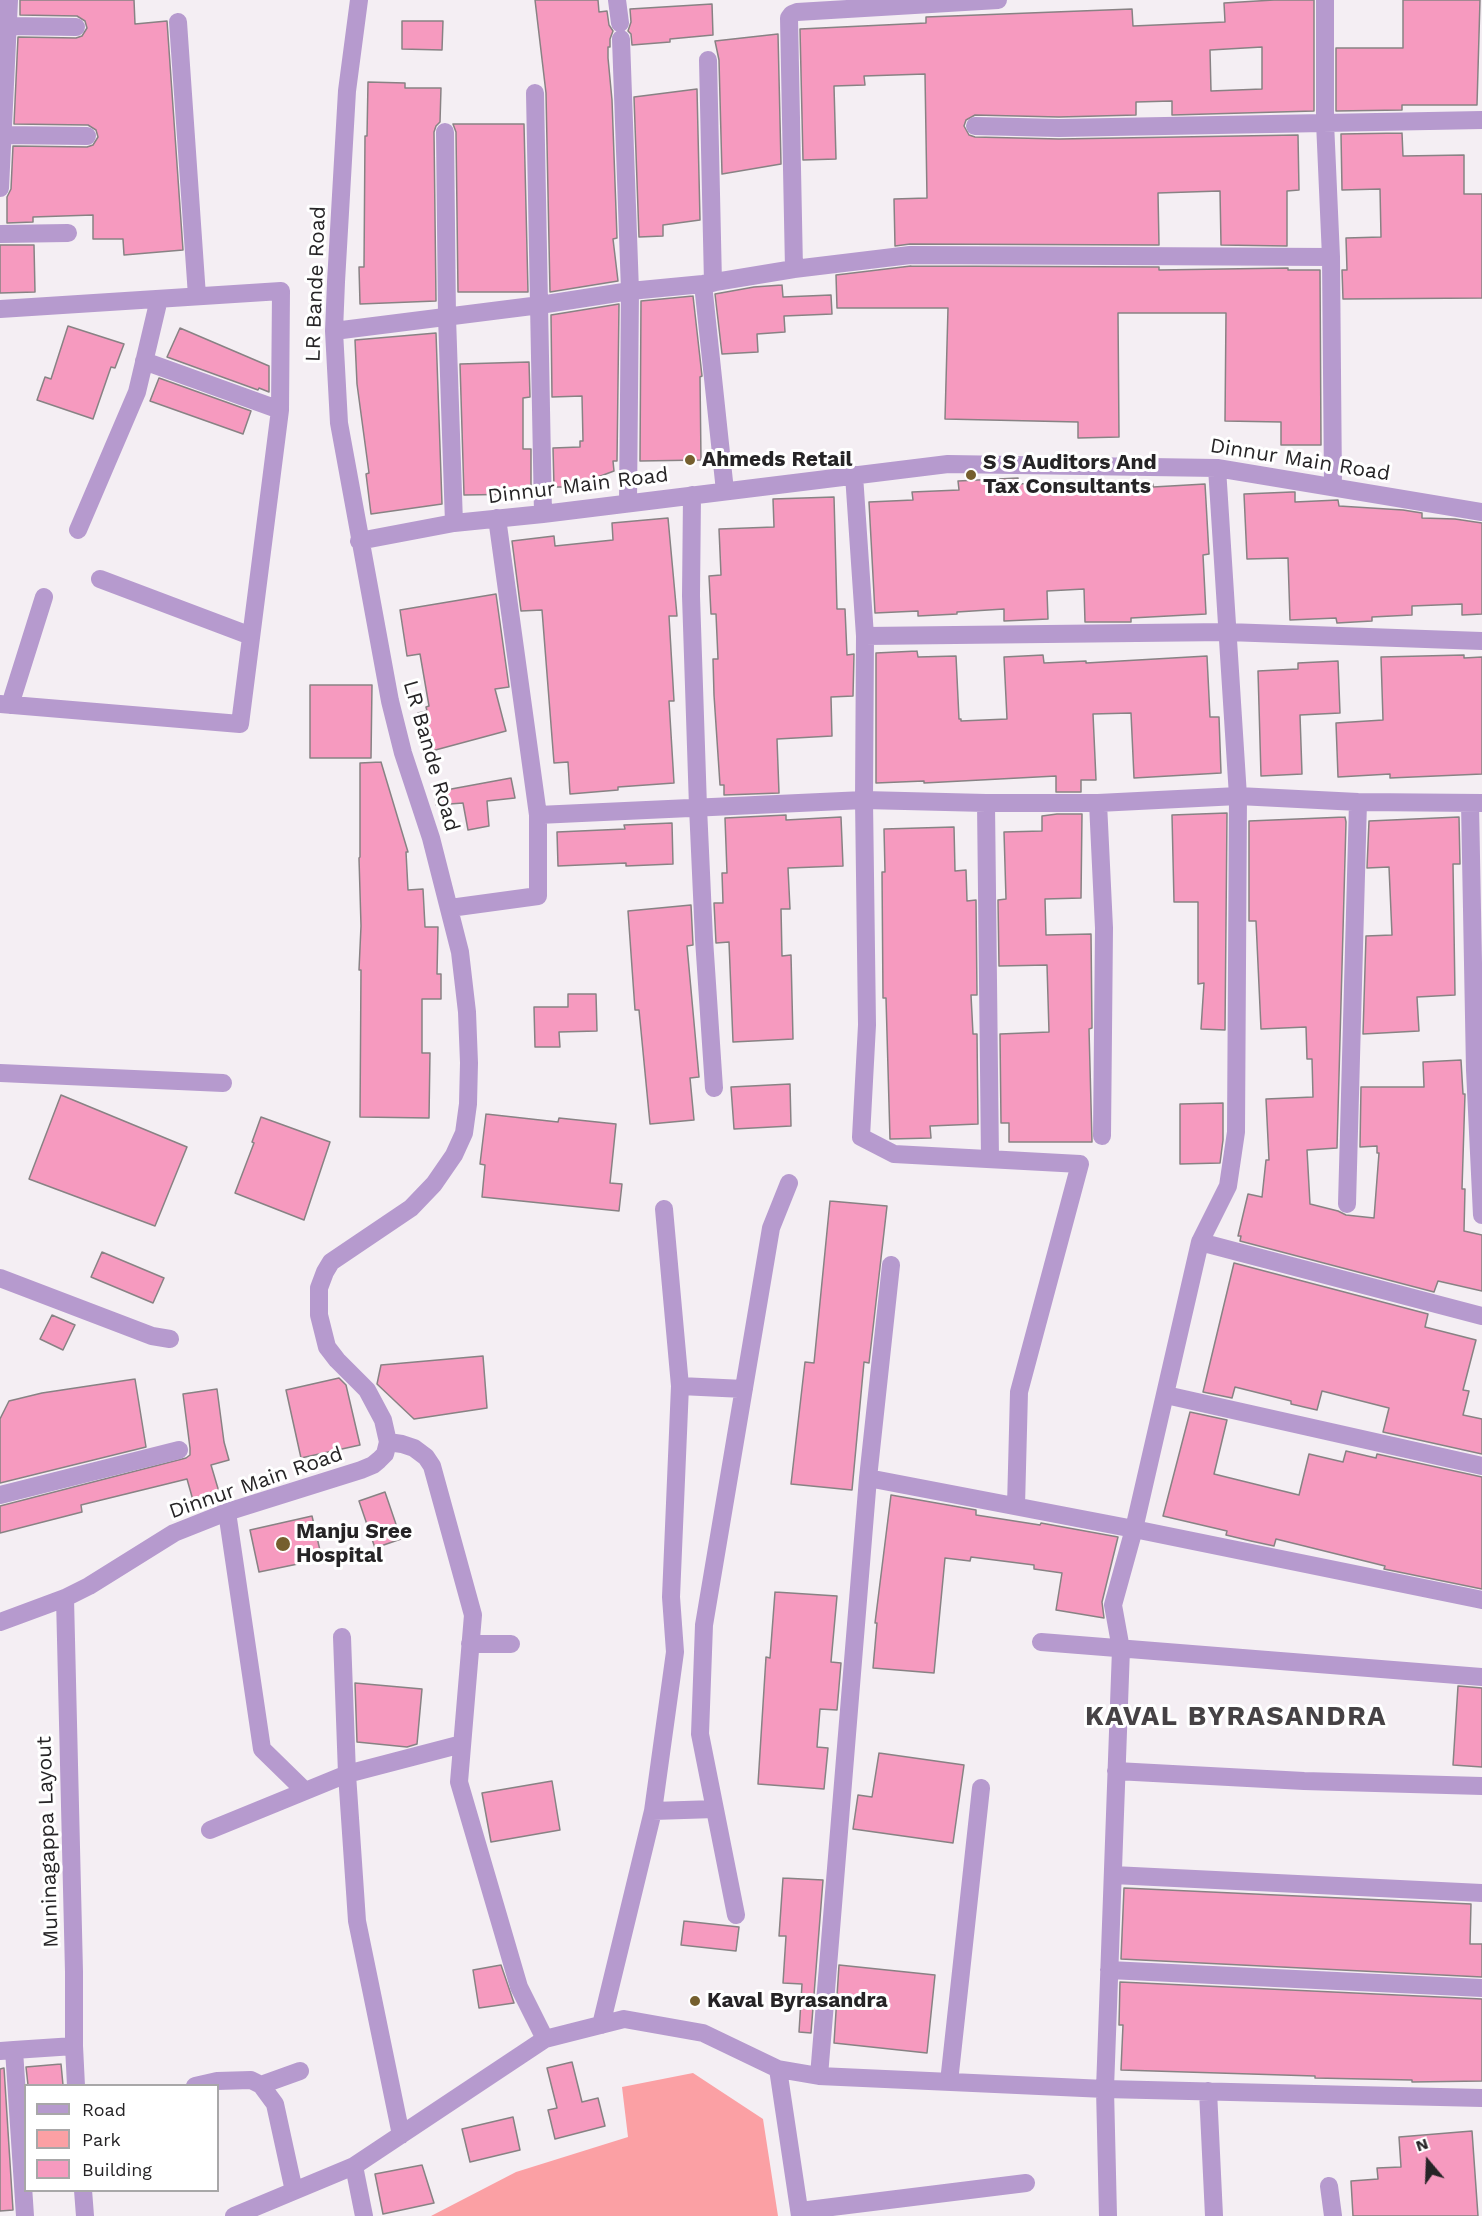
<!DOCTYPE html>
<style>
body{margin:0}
#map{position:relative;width:1482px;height:2216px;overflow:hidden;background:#f4eef3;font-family:"Work Sans",sans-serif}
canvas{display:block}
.legend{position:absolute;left:24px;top:2084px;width:195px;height:108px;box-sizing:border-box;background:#fff;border:2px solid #a8a7a8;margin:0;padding:8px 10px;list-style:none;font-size:18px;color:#262426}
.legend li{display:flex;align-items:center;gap:12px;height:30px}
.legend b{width:30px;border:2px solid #a8a7a8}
.north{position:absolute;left:1398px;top:2132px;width:60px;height:60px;-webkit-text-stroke:4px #fff;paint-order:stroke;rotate:341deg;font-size:16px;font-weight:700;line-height:24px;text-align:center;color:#262426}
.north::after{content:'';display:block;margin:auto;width:21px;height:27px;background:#262426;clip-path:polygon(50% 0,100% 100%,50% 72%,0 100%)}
</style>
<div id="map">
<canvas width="1482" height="2216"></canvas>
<ul class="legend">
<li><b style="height:8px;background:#b69ace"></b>Road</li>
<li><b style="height:16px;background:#fba0a4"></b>Park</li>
<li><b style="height:16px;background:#f69abf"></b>Building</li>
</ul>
<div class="north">N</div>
</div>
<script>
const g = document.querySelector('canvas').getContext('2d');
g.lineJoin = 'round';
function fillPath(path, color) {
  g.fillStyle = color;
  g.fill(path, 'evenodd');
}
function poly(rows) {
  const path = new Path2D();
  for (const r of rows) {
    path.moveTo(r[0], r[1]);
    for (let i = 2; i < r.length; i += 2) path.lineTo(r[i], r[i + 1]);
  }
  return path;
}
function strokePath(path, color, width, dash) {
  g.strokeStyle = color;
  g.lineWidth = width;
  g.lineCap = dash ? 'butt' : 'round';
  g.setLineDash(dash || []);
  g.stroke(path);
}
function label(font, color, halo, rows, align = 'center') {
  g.font = font + ' "Work Sans",sans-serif';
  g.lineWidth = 6;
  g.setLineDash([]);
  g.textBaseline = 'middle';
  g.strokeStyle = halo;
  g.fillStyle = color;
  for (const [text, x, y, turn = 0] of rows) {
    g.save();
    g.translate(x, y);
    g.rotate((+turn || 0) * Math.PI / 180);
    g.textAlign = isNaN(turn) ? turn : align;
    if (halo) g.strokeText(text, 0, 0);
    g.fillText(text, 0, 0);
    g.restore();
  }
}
fillPath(poly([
 [693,2073,763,2119,778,2216,431,2216,516,2172,628,2137,622,2087]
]), '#fba0a4');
const building = poly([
 [20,0,134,0,135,24,167,21,183,250,124,255,123,239,93,239,93,215,33,217,33,222,7,223,7,197,11,189,13,146,87,147,93,145,98,137,96,130,88,125,14,124,18,37,76,38,82,36,87,28,85,21,77,16,20,15,20,0],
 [535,0,598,0,599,12,607,11,609,25,613,31,610,39,610,47,608,47,608,58,612,100,617,238,613,239,618,281,550,292,546,93,535,0],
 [1274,0,1314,0,1314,111,1172,115,1172,101,1136,102,1136,115,1059,117,975,115,966,120,964,126,969,135,975,137,1059,139,1298,135,1299,190,1287,191,1287,246,1221,245,1220,191,1158,193,1159,245,910,244,895,246,894,199,927,198,925,74,864,76,865,85,834,86,836,159,803,160,800,29,926,23,926,17,1132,9,1133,26,1225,22,1224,3,1274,0],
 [1262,47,1262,89,1211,91,1210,50,1262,47],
 [1403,0,1480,0,1477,105,1402,105,1402,110,1336,111,1336,48,1403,48,1403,0],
 [712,4,713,35,670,39,670,42,632,45,631,34,628,31,631,22,630,9,712,4],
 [402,21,443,21,442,50,402,49,402,21],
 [778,34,781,164,722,174,719,60,715,41,778,34],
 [368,82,405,83,405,88,441,88,440,122,436,126,434,132,436,301,360,304,359,267,364,267,365,136,367,136,368,82],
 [697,89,700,220,663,225,663,236,639,237,634,97,697,89],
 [453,124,524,124,528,292,458,292,456,132,453,124],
 [1402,133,1403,156,1464,155,1464,194,1482,194,1482,298,1343,299,1342,270,1347,270,1346,238,1381,237,1380,189,1342,190,1341,134,1402,133],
 [0,245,34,245,35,292,0,293,0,245],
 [911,266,1159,267,1159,270,1288,268,1288,270,1320,270,1321,445,1281,445,1281,422,1225,421,1226,313,1118,313,1119,437,1078,438,1078,422,945,419,948,308,837,308,836,275,911,266],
 [782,285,783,297,831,295,832,314,784,316,785,332,757,334,758,352,722,354,715,294,754,287,782,285],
 [693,296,702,376,700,377,701,460,640,461,641,301,693,296],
 [619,304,617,461,613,461,614,471,571,487,554,487,553,448,580,447,580,441,583,441,582,396,552,397,551,315,619,304],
 [68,326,124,344,115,368,111,367,93,419,37,400,45,377,51,379,68,326],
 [180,328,269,366,269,392,259,388,258,390,167,357,180,328],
 [436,333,442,504,371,514,366,474,369,473,357,384,355,340,436,333],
 [529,362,530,397,523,398,523,449,531,449,531,488,528,488,528,494,464,495,460,364,529,362],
 [159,378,251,411,243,434,150,401,159,378],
 [1018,478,1018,484,1081,481,1081,483,1126,481,1126,485,1153,484,1153,487,1205,484,1209,554,1203,555,1206,614,1131,618,1131,622,1085,622,1084,589,1047,591,1048,619,1004,621,1004,609,957,612,957,614,918,616,918,611,875,613,869,502,913,500,912,492,959,490,958,481,1018,478],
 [1292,492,1295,492,1295,502,1338,500,1339,506,1403,510,1422,513,1422,518,1455,519,1482,523,1482,614,1462,615,1462,604,1412,606,1412,615,1372,617,1372,621,1337,623,1336,618,1290,620,1288,558,1247,559,1244,494,1292,492],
 [834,497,837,609,845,609,847,655,854,654,853,696,831,697,832,736,777,739,779,793,724,795,724,785,720,785,714,695,713,659,718,659,716,614,711,614,709,576,721,575,719,529,774,527,773,499,834,497],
 [668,518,677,616,669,616,674,701,669,701,674,783,618,787,618,790,570,794,568,762,554,763,542,610,521,611,512,541,554,536,555,546,613,540,612,523,668,518],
 [496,594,509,687,495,689,506,731,428,752,418,713,427,711,426,707,429,706,420,654,407,656,400,610,496,594],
 [917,651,918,657,956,656,959,719,961,719,961,721,1007,719,1004,657,1043,655,1044,663,1086,661,1086,663,1207,656,1210,717,1219,717,1221,773,1134,778,1131,713,1093,714,1096,780,1081,780,1081,792,1056,792,1056,776,924,783,924,781,876,783,876,653,917,651],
 [1464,655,1464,658,1482,657,1482,774,1390,778,1390,774,1338,777,1336,723,1383,720,1381,657,1464,655],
 [1338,661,1340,713,1300,715,1302,774,1261,776,1258,671,1298,669,1298,663,1338,661],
 [310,685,372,685,371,758,310,758,310,685],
 [381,762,408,852,406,852,408,890,423,889,425,927,438,927,437,974,441,974,441,999,422,999,422,1053,430,1053,429,1118,360,1117,361,970,359,970,361,926,359,858,360,857,360,763,381,762],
 [511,778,515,798,487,801,489,826,468,830,463,803,436,805,435,792,511,778],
 [1227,813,1225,1030,1201,1029,1204,983,1198,984,1198,902,1174,902,1172,815,1227,813],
 [1057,814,1082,814,1081,898,1045,899,1046,935,1091,934,1092,1028,1089,1029,1092,1142,1009,1142,1009,1123,1001,1123,1000,1034,1049,1032,1047,965,999,966,998,900,1006,899,1004,832,1042,831,1042,816,1057,814],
 [786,815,786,820,841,817,843,866,788,868,790,909,781,909,782,956,791,955,793,1039,733,1042,729,942,716,943,714,903,723,903,722,873,727,873,725,818,786,815],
 [1345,817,1346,822,1337,1148,1307,1150,1310,1204,1338,1211,1346,1215,1374,1218,1379,1153,1377,1153,1377,1146,1360,1147,1361,1087,1424,1087,1423,1062,1461,1060,1463,1094,1465,1094,1462,1189,1465,1189,1464,1231,1482,1235,1482,1291,1438,1281,1434,1292,1240,1241,1241,1236,1238,1236,1248,1194,1262,1197,1266,1160,1269,1160,1266,1099,1313,1097,1312,1059,1307,1059,1306,1027,1261,1029,1256,921,1249,921,1249,821,1345,817],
 [1459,817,1460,864,1453,864,1455,995,1417,997,1419,1031,1363,1034,1366,936,1392,935,1389,867,1367,868,1369,821,1459,817],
 [672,823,673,864,626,866,626,863,558,866,557,832,625,829,624,825,672,823],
 [954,827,955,871,966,870,967,901,976,900,977,995,971,995,973,1034,977,1034,978,1124,930,1126,931,1138,890,1139,886,998,883,998,882,872,885,872,884,829,954,827],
 [691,905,693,945,687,946,699,1077,690,1078,694,1120,650,1124,639,1010,635,1010,628,911,691,905],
 [568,994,596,994,597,1031,559,1032,560,1047,535,1047,534,1007,568,1007,568,994],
 [790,1084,791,1126,734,1129,731,1087,790,1084],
 [61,1095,187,1147,155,1226,29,1179,61,1095],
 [1223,1103,1223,1140,1220,1163,1180,1164,1180,1104,1223,1103],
 [486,1114,558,1122,559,1118,616,1124,610,1183,622,1184,619,1211,482,1197,485,1165,480,1164,486,1114],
 [261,1117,330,1142,304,1220,235,1193,254,1143,252,1142,261,1117],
 [830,1201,887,1206,869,1363,864,1362,852,1490,791,1484,805,1362,814,1363,830,1201],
 [102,1252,164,1278,153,1303,91,1277,102,1252],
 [1234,1263,1428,1314,1425,1327,1476,1340,1463,1390,1469,1391,1463,1415,1482,1419,1482,1454,1383,1432,1389,1408,1322,1391,1317,1410,1291,1404,1291,1401,1235,1387,1232,1398,1203,1392,1234,1263],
 [52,1315,75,1325,63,1350,40,1339,52,1315],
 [483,1356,487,1408,414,1419,377,1384,381,1365,483,1356],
 [339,1378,346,1385,360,1445,301,1458,286,1390,339,1378],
 [135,1379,146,1447,0,1483,0,1419,9,1401,42,1393,135,1379],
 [217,1389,224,1442,229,1460,211,1465,222,1502,196,1511,187,1479,81,1505,82,1512,0,1533,0,1506,186,1458,190,1455,190,1448,183,1394,217,1389],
 [1190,1412,1227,1420,1214,1474,1299,1495,1309,1454,1343,1462,1346,1451,1376,1458,1377,1454,1482,1477,1482,1589,1384,1569,1385,1566,1276,1539,1274,1546,1251,1541,1226,1535,1227,1531,1163,1516,1190,1412],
 [385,1492,401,1539,375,1548,359,1501,385,1492],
 [891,1495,976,1510,976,1515,1040,1525,1041,1523,1118,1537,1102,1602,1104,1618,1056,1610,1062,1573,1034,1569,1034,1565,971,1557,970,1561,945,1558,934,1673,873,1668,877,1623,875,1623,891,1495],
 [312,1516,322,1559,259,1572,250,1530,312,1516],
 [775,1592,837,1596,831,1662,841,1663,837,1710,820,1709,817,1747,828,1748,824,1789,758,1784,766,1657,770,1658,775,1592],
 [355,1683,422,1689,417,1744,407,1747,357,1742,355,1683],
 [1458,1686,1482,1688,1482,1767,1453,1765,1458,1686],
 [879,1753,964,1765,953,1843,853,1829,858,1795,872,1797,879,1753],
 [552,1781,560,1830,491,1842,482,1793,552,1781],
 [783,1878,823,1880,811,2033,799,2032,802,1984,783,1983,786,1936,779,1936,783,1878],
 [1124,1888,1471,1904,1470,1944,1482,1944,1482,1977,1121,1959,1124,1888],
 [684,1921,739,1927,736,1951,681,1945,684,1921],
 [501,1965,514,2003,479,2008,473,1970,501,1965],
 [839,1965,935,1975,927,2053,834,2043,839,1965],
 [1120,1982,1482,1999,1482,2081,1412,2082,1412,2080,1315,2078,1315,2076,1121,2070,1123,2025,1119,2025,1120,1982],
 [572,2062,582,2102,598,2098,605,2126,555,2139,548,2110,557,2108,547,2068,572,2062],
 [61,2064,63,2085,28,2085,26,2067,61,2064],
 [4,2068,13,2210,0,2211,0,2069,4,2068],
 [513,2117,520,2150,470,2162,462,2129,513,2117],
 [1472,2131,1478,2216,1353,2216,1351,2181,1378,2179,1377,2168,1401,2167,1399,2137,1472,2131],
 [422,2165,434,2203,383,2214,375,2174,422,2165]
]);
fillPath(building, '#f69abf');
strokePath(building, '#888284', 1.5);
strokePath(poly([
 [617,0,620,23],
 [1325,0,1325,122,1331,257,1333,487],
 [178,22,197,296],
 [8,26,76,27],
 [621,39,630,291,628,502],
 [708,60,713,283],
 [535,93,543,514],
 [975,126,1059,128,1482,120],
 [445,132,447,317,454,523],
 [2,135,87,136],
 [0,188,9,0],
 [0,234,68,233],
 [794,269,789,18,792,14,797,12,998,0],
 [703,284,725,491],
 [0,309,281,291,280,410,240,724,0,704],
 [334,331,540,305,630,291,703,284,794,269,910,255,1331,257],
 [144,361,280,410],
 [854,475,865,636,864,800,867,1025,861,1137,894,1154,1080,1164,1019,1392,1016,1506],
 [692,495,691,596,698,807,704,939,714,1088],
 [78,530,137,392,159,299],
 [359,541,454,523,543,514,948,464,1217,468,1482,512],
 [100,579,251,636],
 [865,636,1227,632,1482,641],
 [10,705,44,597],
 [986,803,990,1159],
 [1098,803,1104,928,1102,1136],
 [1470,803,1475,1070,1482,1215],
 [538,815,864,800,986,803,1098,803,1238,796,1358,802,1482,803],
 [450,908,538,896,538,815,497,518],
 [0,1073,223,1083],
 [1347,1204,1358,802],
 [1200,1242,1482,1316],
 [0,1278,152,1336,170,1339],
 [680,1386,744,1389],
 [1166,1395,1482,1466],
 [388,1442,402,1444,414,1448,426,1457,432,1466,473,1615,459,1782,519,1987,545,2039],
 [868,1478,1134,1529,1482,1600],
 [0,1495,179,1450],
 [227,1512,262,1749,305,1791],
 [65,1598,74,1972,74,2046,76,2086],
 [0,1622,65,1598,89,1586,174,1533,227,1512,361,1470,373,1465,379,1460,385,1454,388,1442,383,1420,367,1390,337,1360,327,1347,319,1315,319,1288,325,1272,331,1262,411,1208,434,1184,454,1155,464,1133,468,1104,469,1063,467,1012,460,952,431,838,403,753,390,701,339,423,334,331,336,282,347,91,359,0],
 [342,1637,347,1774,357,1921,401,2135],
 [1041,1642,1482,1677],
 [470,1644,511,1644],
 [1116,1771,1304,1781,1482,1786],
 [653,1811,715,1809],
 [210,1830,347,1774,462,1744],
 [1113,1875,1482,1893],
 [736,1915,700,1734,704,1625,771,1228,789,1183],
 [1109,1970,1482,1988],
 [601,2025,653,1811,675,1652,671,1597,680,1386,664,1209],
 [14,2050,74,2046],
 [0,2051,14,2050,25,2216],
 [778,2069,819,2076,1105,2089,1482,2098],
 [819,2076,868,1478,891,1265],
 [949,2082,981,1788],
 [261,2085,300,2071],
 [195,2086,217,2081,251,2080,261,2085,275,2104,294,2191],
 [1208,2091,1214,2216],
 [354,2166,364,2216],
 [1329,2186,1333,2216],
 [83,2190,85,2216],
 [800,2211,1026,2183],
 [234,2216,354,2166,545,2039,624,2019,703,2033,778,2069,800,2216],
 [1108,2216,1105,2089,1121,1649,1113,1605,1134,1529,1200,1242,1228,1186,1236,1132,1238,796,1217,468]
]), '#b69ace', 18);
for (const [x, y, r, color] of [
 [690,460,6,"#755f2e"],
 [971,475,6,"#755f2e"],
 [283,1544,8,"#755f2e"],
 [695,2001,6,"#755f2e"]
]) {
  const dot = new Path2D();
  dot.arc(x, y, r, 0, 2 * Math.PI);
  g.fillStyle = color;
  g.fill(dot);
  strokePath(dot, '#fff', 2);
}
label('21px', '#262426', '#fff', [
 ["LR Bande Road",316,284,-88],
 ["Dinnur Main Road",1300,460,9],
 ["Dinnur Main Road",578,486,-7],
 ["LR Bande Road",431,756,74],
 ["Dinnur Main Road",256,1483,-19],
 ["Muninagappa Layout",48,1842,-92]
]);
label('bold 21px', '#262426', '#fff', [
 ["Ahmeds Retail",702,460],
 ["S S Auditors And",983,463],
 ["Tax Consultants",983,487],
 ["Manju Sree",296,1532],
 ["Hospital",296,1556],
 ["Kaval Byrasandra",707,2001]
], 'left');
g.letterSpacing = '1.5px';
label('bold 27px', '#464245', '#fff', [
 ["KAVAL BYRASANDRA",1236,1717]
]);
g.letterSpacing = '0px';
</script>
